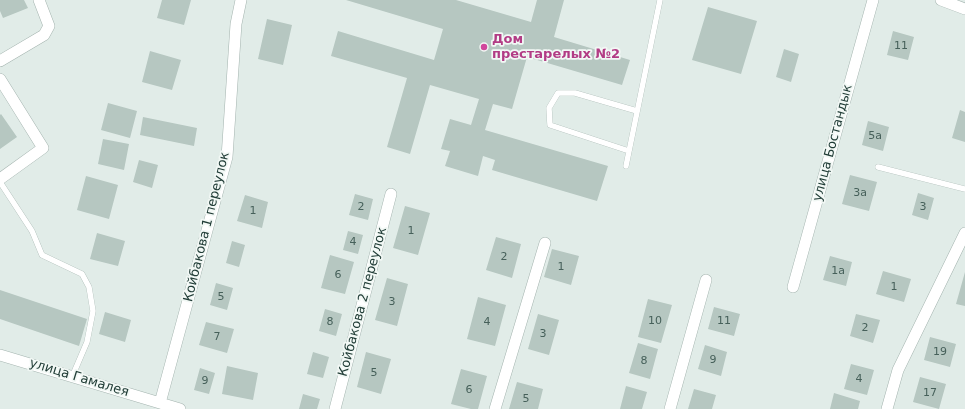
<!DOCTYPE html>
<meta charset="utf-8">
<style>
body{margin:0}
canvas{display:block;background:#e1ece8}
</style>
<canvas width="965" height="409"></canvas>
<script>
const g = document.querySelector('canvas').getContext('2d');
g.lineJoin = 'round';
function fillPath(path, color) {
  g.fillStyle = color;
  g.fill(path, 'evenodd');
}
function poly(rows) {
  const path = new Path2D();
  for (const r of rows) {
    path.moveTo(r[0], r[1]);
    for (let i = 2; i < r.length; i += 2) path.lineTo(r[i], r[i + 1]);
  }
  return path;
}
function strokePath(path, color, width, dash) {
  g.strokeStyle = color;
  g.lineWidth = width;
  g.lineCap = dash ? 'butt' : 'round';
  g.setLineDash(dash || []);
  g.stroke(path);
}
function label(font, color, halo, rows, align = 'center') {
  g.font = font + ' "DejaVu Sans",sans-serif';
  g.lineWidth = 3.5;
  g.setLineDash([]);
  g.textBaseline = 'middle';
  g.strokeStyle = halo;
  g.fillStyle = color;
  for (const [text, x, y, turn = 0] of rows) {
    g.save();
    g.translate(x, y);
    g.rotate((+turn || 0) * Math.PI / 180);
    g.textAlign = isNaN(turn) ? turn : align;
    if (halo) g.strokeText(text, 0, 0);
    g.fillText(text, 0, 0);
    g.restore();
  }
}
fillPath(poly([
 [0,0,24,0,28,8,3,18,0,11],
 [162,0,191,0,184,25,157,18],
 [346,0,456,0,531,22,537,0,564,0,554,37,630,60,622,85,527,57,512,109,493,104,485,130,608,166,597,201,492,170,495,160,483,156,478,176,445,166,450,151,441,149,450,119,471,125,479,99,430,85,410,154,387,147,407,78,331,56,338,31,434,60,443,29],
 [708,7,757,21,741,74,692,60],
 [267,19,292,25,283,65,258,59],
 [893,31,914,37,908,60,887,55],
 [784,49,799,54,791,82,776,77],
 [150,51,181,60,172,90,142,82],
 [108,103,137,111,130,138,101,130],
 [960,110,965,112,965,142,952,138],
 [1,114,17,137,0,149,0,115],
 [143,117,197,128,194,146,140,135],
 [868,121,889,127,883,151,862,145],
 [103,139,129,144,124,170,98,164],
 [139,160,158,165,152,188,133,182],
 [850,175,877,182,869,211,842,204],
 [86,176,118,185,109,219,77,210],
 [918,193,934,198,928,220,912,215],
 [355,194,373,199,368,220,349,215],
 [245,195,268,202,262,228,237,221],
 [405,206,430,213,418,255,393,248],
 [348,231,363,235,358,254,343,250],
 [97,233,125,241,118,266,90,259],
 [496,237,521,244,512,278,486,270],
 [232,241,245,245,239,267,226,263],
 [552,249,579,256,571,285,544,277],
 [330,255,354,262,345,294,321,288],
 [830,256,852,262,846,286,823,280],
 [883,271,911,279,904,302,876,294],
 [965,272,965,306,956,304],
 [387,278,408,284,397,326,375,320],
 [216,283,233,288,227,310,210,305],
 [0,290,87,319,79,346,0,319],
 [478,297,506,305,495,346,467,339],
 [648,299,672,305,661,343,638,337],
 [714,307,740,314,734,336,708,329],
 [325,309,342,314,336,336,319,331],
 [105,312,131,320,125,342,99,334],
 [538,314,559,320,549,355,528,349],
 [856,314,880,320,873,343,850,336],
 [206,322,234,329,227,353,199,345],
 [930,337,956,344,950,367,924,360],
 [638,343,658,349,650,379,629,373],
 [705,345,727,352,721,376,698,369],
 [313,352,329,357,323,378,307,374],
 [366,352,391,359,381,394,357,387],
 [851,364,874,370,867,395,844,389],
 [227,366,258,373,253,400,222,394],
 [200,368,215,373,209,394,194,390],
 [461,369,487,376,478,409,471,409,451,404],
 [920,377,946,384,939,409,913,402],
 [517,382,543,389,538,409,509,409],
 [626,386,647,392,642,409,620,409],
 [694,389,716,395,712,409,688,409],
 [834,393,860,401,858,409,830,409],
 [303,394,320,399,317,409,299,409]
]), '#b6c7c1');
const lane = poly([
 [629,151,550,125,549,108,558,93,575,93,637,111],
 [626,166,660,0],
 [878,167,965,189],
 [0,182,32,231,42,255,82,274,89,287,93,311,87,342,72,377]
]);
const street = poly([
 [941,0,965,9],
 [0,61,44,35,49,26,39,0],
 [0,79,43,148,0,179],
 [793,287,873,0],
 [0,355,180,409],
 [160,403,227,157,236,24,241,0],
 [335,409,391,194],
 [495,409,545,243],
 [670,409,706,280],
 [887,409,898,370,965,233]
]);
strokePath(lane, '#a4b4af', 6);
strokePath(street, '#a4b4af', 12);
strokePath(lane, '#fff', 5.5);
strokePath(street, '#fff', 11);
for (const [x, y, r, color] of [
 [484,47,4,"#d1479c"]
]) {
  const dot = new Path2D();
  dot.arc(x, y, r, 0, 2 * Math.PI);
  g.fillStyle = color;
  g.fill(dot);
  strokePath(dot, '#f2f8f5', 1.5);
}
label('11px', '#46605a', null, [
 ["11",901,46],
 ["5а",875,136],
 ["3а",860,193],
 ["2",361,207],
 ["3",923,207],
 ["1",253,211],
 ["1",411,231],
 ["4",353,242],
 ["2",504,257],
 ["1",561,267],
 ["1а",838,271],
 ["6",338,275],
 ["1",894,287],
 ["5",221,297],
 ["3",392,302],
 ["10",655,321],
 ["11",724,321],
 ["8",330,322],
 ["4",487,322],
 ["2",865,328],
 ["3",543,334],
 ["7",217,337],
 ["19",940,352],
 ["9",713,360],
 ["8",644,361],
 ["5",374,373],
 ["4",859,379],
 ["9",205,381],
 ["6",469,390],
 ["17",930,393],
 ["5",526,399]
]);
label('bold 13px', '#b23c85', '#f2f8f5', [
 ["Дом",492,40],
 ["престарелых №2",492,55]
], 'left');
label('13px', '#213d37', '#f2f8f5', [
 ["улица Бостандык",833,143,-75],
 ["Койбакова 1 переулок",207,227,-76],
 ["Койбакова 2 переулок",363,302,-75],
 ["улица Гамалея",79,378,17]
]);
</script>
